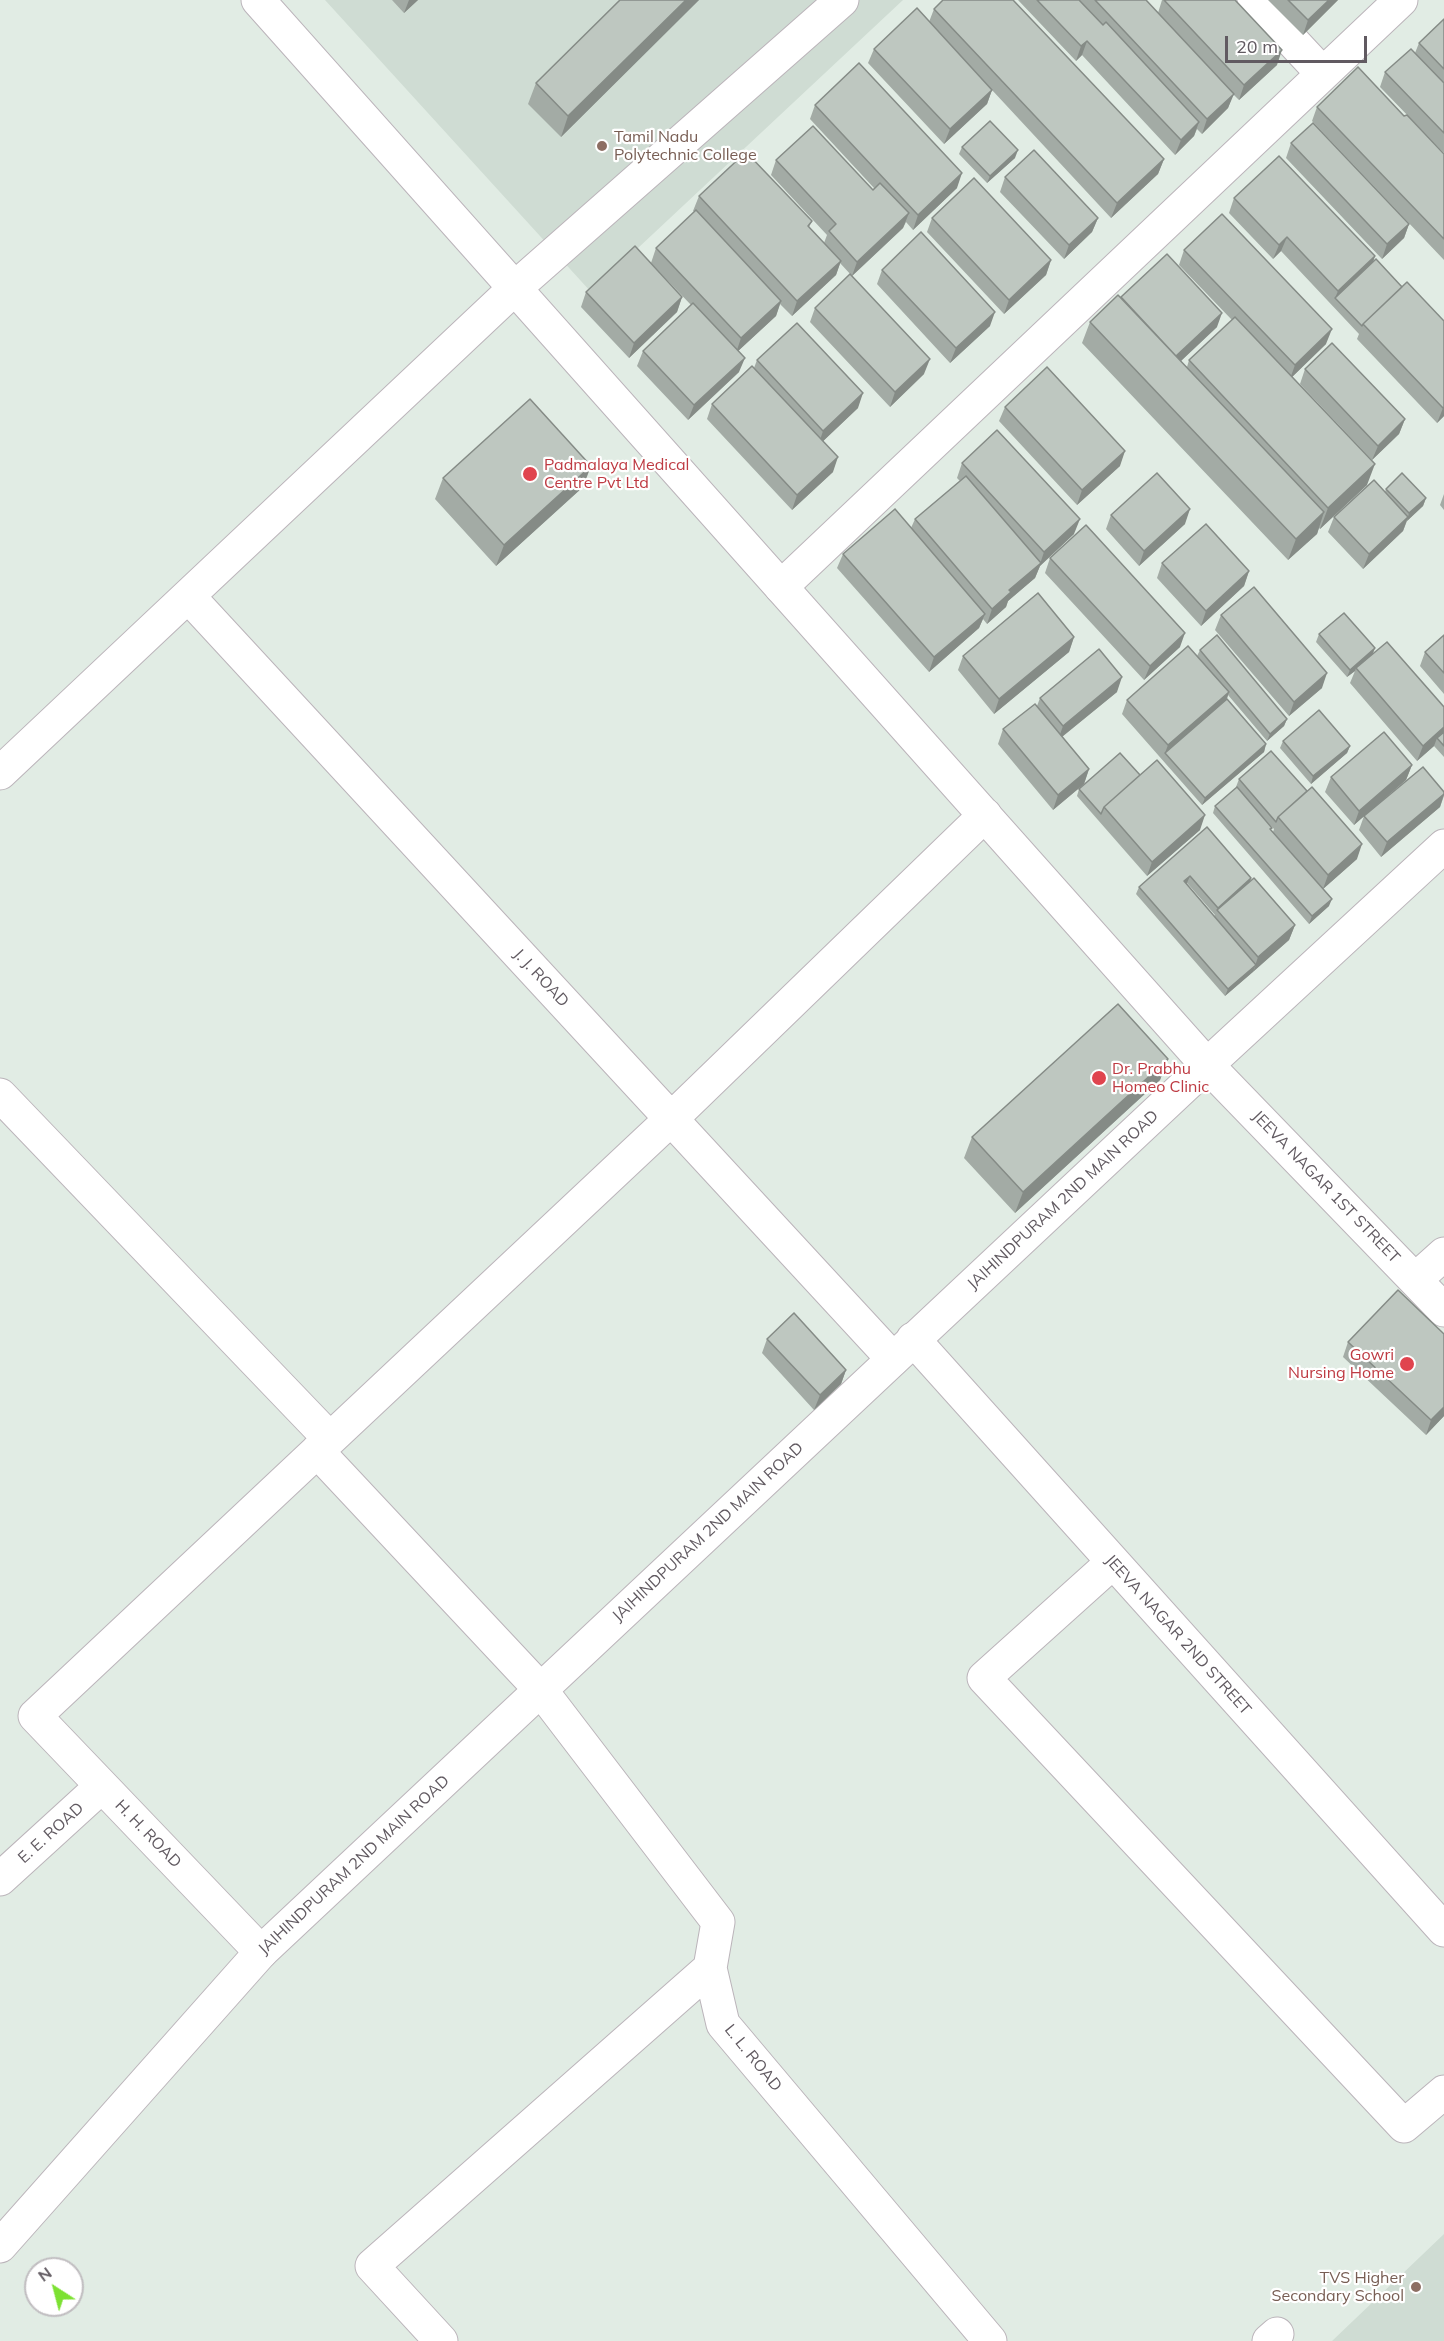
<!DOCTYPE html>
<style>
body{margin:0}
#map{position:relative;width:1444px;height:2341px;overflow:hidden;background:#e1ece4;font-family:Mulish,sans-serif}
canvas{display:block}
.north{position:absolute;left:24px;top:2257px;width:60px;height:60px;box-sizing:border-box;background:#fff;border:2px solid #c0bdc0;border-radius:50%;rotate:324deg;font-size:16px;font-weight:700;line-height:24px;text-align:center;color:#615a61}
.north::after{content:'';display:block;margin:auto;width:21px;height:27px;background:#7ce132;clip-path:polygon(50% 0,100% 100%,50% 72%,0 100%)}
.scale{position:absolute;left:1225px;top:36px;width:142px;height:27px;box-sizing:border-box;border:3px solid #615a61;border-top:0;padding-left:8px;font-size:18px;line-height:21px;white-space:nowrap;color:#615a61;-webkit-text-stroke:4px #fff;paint-order:stroke}
</style>
<div id="map">
<canvas width="1444" height="2341"></canvas>
<div class="north">N</div>
<div class="scale">20 m</div>
</div>
<script>
const g = document.querySelector('canvas').getContext('2d');
g.lineJoin = 'round';
function fillPath(path, color) {
  g.fillStyle = color;
  g.fill(path, 'evenodd');
}
function poly(rows) {
  const path = new Path2D();
  for (const r of rows) {
    path.moveTo(r[0], r[1]);
    for (let i = 2; i < r.length; i += 2) path.lineTo(r[i], r[i + 1]);
  }
  return path;
}
function strokePath(path, color, width, dash) {
  g.strokeStyle = color;
  g.lineWidth = width;
  g.lineCap = dash ? 'butt' : 'round';
  g.setLineDash(dash || []);
  g.stroke(path);
}
function label(font, color, halo, rows, align = 'center') {
  g.font = font + ' Mulish,sans-serif';
  g.lineWidth = 4.5;
  g.setLineDash([]);
  g.textBaseline = 'middle';
  g.strokeStyle = halo;
  g.fillStyle = color;
  for (const [text, x, y, turn = 0] of rows) {
    g.save();
    g.translate(x, y);
    g.rotate((+turn || 0) * Math.PI / 180);
    g.textAlign = isNaN(turn) ? turn : align;
    if (halo) g.strokeText(text, 0, 0);
    g.fillText(text, 0, 0);
    g.restore();
  }
}
fillPath(poly([
 [325,0,903,0,591,292],
 [1444,2234,1444,2341,1332,2341]
]), '#cfdcd3');
const minor = poly([
 [1254,0,1323,74],
 [781,587,1401,0],
 [188,596,893,1359],
 [0,773,515,288,842,0],
 [1207,1065,1444,1310],
 [0,1095,330,1439],
 [1415,1280,1444,1254],
 [913,1339,1444,1930],
 [317,1451,540,1689,718,1922,710,1968,723,2024,990,2341],
 [1113,1562,984,1678,1404,2126,1444,2092],
 [0,1879,102,1786],
 [261,1952,35,1716,671,1119,985,815],
 [441,2341,372,2266,710,1968],
 [1269,2341,1277,2334]
]);
const tertiary = poly([
 [258,0,1207,1065],
 [0,2246,261,1952,1207,1065,1444,846]
]);
strokePath(minor, '#bbb4ba', 35);
strokePath(tertiary, '#bbb4ba', 35);
strokePath(minor, '#fff', 33);
strokePath(tertiary, '#fff', 33);
fillPath(poly([
 [392,0,418,0,404,13],
 [620,0,699,0,561,137,528,104,536,83],
 [1018,0,1146,0,1158,13,1162,0,1235,0,1277,65,1239,100,1233,94,1228,108,1202,134,1197,129,1194,136,1175,155,1082,55,1076,61],
 [1268,0,1338,0,1303,35],
 [934,9,1164,159,1158,174,1111,218,992,90,987,104,944,144,868,63,874,49,929,22],
 [1444,19,1444,153,1380,87,1385,72,1415,53,1419,43],
 [815,105,957,188,913,230,906,222,903,228,852,276,840,263,836,275,792,316,780,304,776,316,738,351,739,372,688,420,637,366,643,351,691,305,651,263,656,248,695,212,693,211,699,196,812,221,809,227,824,243,827,235,771,175,776,160,873,190,874,188,810,119],
 [1317,107,1404,116,1444,154,1444,260,1312,121],
 [1291,143,1409,224,1404,238,1382,259,1286,158],
 [962,147,1015,158,987,183,959,154],
 [1005,177,1098,218,1092,232,1064,259,1000,192],
 [1234,198,1375,256,1373,262,1444,321,1444,416,1437,423,1357,339,1359,334,1281,251,1273,259,1229,213],
 [932,218,1051,260,1046,275,1004,314,927,232],
 [1184,250,1326,344,1292,377,1367,485,1320,529,1319,528,1317,534,1288,560,1082,343,1090,322,1121,297,1217,327,1181,361,1187,367,1189,360,1232,320,1179,265],
 [882,270,990,326,950,363,877,284],
 [586,292,682,297,677,312,629,358,581,307],
 [815,308,924,374,890,407,810,322],
 [757,360,858,408,823,441,833,472,792,510,707,419,712,404,754,368],
 [1305,369,1405,419,1399,434,1372,460,1300,384],
 [1005,407,1120,466,1077,505,999,421],
 [962,463,1074,534,1040,566,1035,578,1008,601,1006,607,987,624,983,619,979,628,929,672,837,568,843,554,911,528,915,519,960,481,957,478],
 [443,478,583,487,496,566,435,499],
 [1386,489,1426,498,1423,506,1407,521,1403,531,1363,569,1328,532,1334,517,1385,492],
 [1444,494,1444,510,1440,505],
 [1111,515,1185,524,1139,566,1106,529],
 [1050,558,1180,647,1144,680,1045,573],
 [1162,563,1249,571,1244,586,1201,626,1157,578],
 [1221,615,1322,688,1289,716,1215,630],
 [1319,634,1375,648,1372,654,1444,707,1444,757,1434,746,1417,761,1350,683,1355,671,1347,677,1316,642],
 [1444,635,1444,694,1420,666,1425,652],
 [1074,637,1069,652,994,714,958,670,963,656],
 [1200,650,1287,719,1284,726,1267,741,1228,695,1227,699,1266,744,1264,752,1202,805,1122,714,1127,700,1197,656],
 [1117,692,1062,737,1089,769,1084,784,1053,810,998,744,1003,729,1037,706,1040,698],
 [1283,741,1350,746,1347,753,1311,784,1280,748],
 [1412,765,1406,780,1386,797,1444,792,1444,796,1440,807,1381,857,1359,830,1364,816,1354,825,1325,792,1331,777],
 [1140,775,1200,830,1147,876,1077,796,1079,789],
 [1239,779,1357,859,1323,889,1273,832,1274,829,1262,816,1271,830,1329,906,1309,924,1213,813,1215,806,1237,787,1236,787],
 [1207,827,1251,878,1250,882,1295,925,1289,940,1225,996,1136,894,1139,887],
 [1187,883,1215,915,1214,916,1186,884],
 [1168,1059,1160,1080,1015,1213,964,1158,972,1137],
 [1444,1334,1444,1416,1426,1435,1343,1357,1348,1342],
 [767,1339,846,1370,841,1384,814,1410,762,1353]
]), '#a3aba5');
fillPath(poly([
 [409,0,418,0,404,13],
 [686,0,699,0,561,137,568,116],
 [1329,0,1338,0,1303,35,1308,20],
 [1087,41,1082,55,1076,61,1081,46],
 [1282,50,1277,65,1239,100,1244,85],
 [992,90,987,104,944,144,950,129],
 [1234,94,1228,108,1202,134,1207,119],
 [1199,122,1194,136,1175,155,1181,140],
 [1018,150,1015,158,987,183,990,176],
 [1164,159,1158,174,1111,218,1117,203],
 [962,173,957,188,913,230,918,215],
 [909,213,903,228,852,276,857,262],
 [1098,218,1092,232,1064,259,1069,245],
 [1409,224,1404,238,1382,259,1387,244],
 [1287,237,1281,251,1273,259,1279,245],
 [1375,256,1370,271,1335,298,1338,291],
 [1051,260,1046,275,1004,314,1009,300],
 [841,261,836,275,792,316,797,301],
 [682,297,677,312,629,358,634,343],
 [781,301,776,316,736,353,741,338],
 [995,312,990,326,950,363,956,348],
 [1222,313,1217,327,1166,375,1171,360],
 [1332,329,1326,344,1290,379,1295,365],
 [745,358,739,372,688,420,694,405],
 [930,359,924,374,890,407,895,392],
 [863,393,858,408,818,446,823,431],
 [1444,407,1444,416,1437,423,1443,408],
 [1405,419,1399,434,1372,460,1378,446],
 [1125,451,1120,466,1077,505,1082,490],
 [838,457,833,472,792,510,797,495],
 [1375,464,1367,485,1320,529,1328,508],
 [591,466,583,487,496,566,504,545],
 [1426,498,1423,506,1407,521,1409,513],
 [1190,509,1185,524,1139,566,1144,551],
 [1324,512,1317,534,1288,560,1296,539],
 [1408,517,1403,531,1363,569,1369,554],
 [1080,519,1074,534,1040,566,1035,578,1008,601,1006,607,987,624,992,609,1009,590,1040,564,1044,552],
 [1249,571,1244,586,1201,626,1206,611],
 [985,614,979,628,929,672,934,657],
 [1185,633,1180,647,1144,680,1150,666],
 [1074,637,1069,652,994,714,999,699],
 [1375,648,1372,656,1356,668,1355,671,1347,677,1350,670],
 [1327,673,1322,688,1289,716,1294,702],
 [1122,677,1117,692,1058,740,1063,726],
 [1229,692,1224,707,1165,753,1168,745],
 [1287,719,1284,726,1267,741,1270,734],
 [1444,727,1444,737,1437,738,1434,746,1417,761,1423,746],
 [1266,744,1264,752,1202,805,1205,798],
 [1350,746,1347,753,1311,784,1313,776],
 [1412,765,1406,780,1354,825,1359,811],
 [1089,769,1084,784,1053,810,1058,795],
 [1444,794,1440,807,1381,857,1387,842],
 [1205,815,1200,830,1147,876,1152,862],
 [1362,844,1357,859,1323,889,1328,875],
 [1190,876,1187,883,1181,889,1184,881],
 [1251,878,1249,885,1217,910,1218,908],
 [1332,899,1329,906,1309,924,1312,916],
 [1295,925,1289,940,1253,972,1258,957],
 [1256,965,1253,972,1225,996,1228,989],
 [1168,1059,1160,1080,1015,1213,1023,1192],
 [846,1370,841,1384,814,1410,820,1395],
 [1444,1407,1444,1416,1426,1435,1431,1420]
]), '#858b86');
const building = poly([
 [620,0,686,0,568,116,536,83,620,0],
 [943,0,1013,0,1164,159,1117,203,934,9,943,0],
 [1037,0,1079,0,1103,25,1106,22,1199,122,1181,140,1087,41,1081,46,1037,0],
 [1095,0,1146,0,1234,94,1207,119,1095,0],
 [1164,0,1235,0,1282,50,1244,85,1164,0],
 [1288,0,1329,0,1308,20,1288,0],
 [917,8,992,90,950,129,874,49,917,8],
 [1444,19,1444,69,1419,43,1444,19],
 [1411,49,1444,83,1444,133,1385,72,1411,49],
 [859,63,962,173,918,215,815,105,859,63],
 [1358,67,1404,116,1407,115,1444,154,1444,239,1317,107,1358,67],
 [990,121,1018,150,990,176,962,147,990,121],
 [1313,123,1409,224,1387,244,1291,143,1313,123],
 [813,126,873,190,880,183,909,213,857,262,829,231,836,224,776,160,813,126],
 [1034,150,1098,218,1069,245,1005,177,1034,150],
 [746,152,812,221,808,226,841,261,797,301,699,196,746,152],
 [1279,156,1375,256,1338,291,1287,237,1279,245,1234,198,1279,156],
 [974,178,1051,260,1009,300,932,218,974,178],
 [696,210,781,301,741,338,656,248,696,210],
 [1222,214,1332,329,1295,365,1184,250,1222,214],
 [921,232,995,312,956,348,882,270,921,232],
 [635,246,682,297,634,343,586,292,635,246],
 [1167,254,1222,313,1176,356,1121,297,1167,254],
 [1376,259,1402,287,1363,324,1362,326,1335,298,1376,259],
 [850,274,930,359,895,392,815,308,850,274],
 [1407,282,1444,321,1444,407,1443,408,1363,324,1407,282],
 [1118,295,1324,512,1296,539,1090,322,1118,295],
 [693,303,745,358,694,405,643,351,693,303],
 [1235,317,1375,464,1328,508,1189,360,1235,317],
 [797,323,863,393,823,431,757,360,797,323],
 [1332,343,1405,419,1378,446,1305,369,1332,343],
 [752,366,838,457,797,495,712,404,752,366],
 [1047,367,1125,451,1082,490,1005,407,1047,367],
 [530,399,591,466,504,545,443,478,530,399],
 [997,430,1080,519,1044,552,962,463,997,430],
 [1157,473,1190,509,1144,551,1111,515,1157,473],
 [1402,473,1426,498,1409,513,1386,489,1402,473],
 [966,476,1041,563,1009,590,1011,592,992,609,915,519,966,476],
 [1374,480,1408,517,1369,554,1334,517,1374,480],
 [895,509,985,614,934,657,843,554,895,509],
 [1206,524,1249,571,1206,611,1162,563,1206,524],
 [1086,525,1185,633,1150,666,1050,558,1086,525],
 [1254,587,1327,673,1294,702,1221,615,1254,587],
 [1038,593,1074,637,999,699,963,656,1038,593],
 [1344,613,1375,648,1350,670,1319,634,1344,613],
 [1217,635,1287,719,1270,734,1200,650,1217,635],
 [1444,635,1444,673,1425,652,1444,635],
 [1387,642,1444,707,1444,727,1423,746,1356,668,1387,642],
 [1188,646,1229,692,1168,745,1127,700,1188,646],
 [1099,649,1122,677,1063,726,1040,698,1099,649],
 [1227,699,1266,744,1205,798,1165,753,1227,699],
 [1035,704,1089,769,1058,795,1003,729,1035,704],
 [1319,710,1350,746,1313,776,1283,741,1319,710],
 [1384,732,1412,765,1359,811,1331,777,1384,732],
 [1444,732,1444,746,1437,738,1444,732],
 [1271,751,1307,791,1278,817,1276,822,1239,779,1271,751],
 [1120,753,1140,775,1104,807,1101,814,1079,789,1120,753],
 [1157,760,1205,815,1152,862,1104,807,1157,760],
 [1423,767,1444,792,1444,794,1387,842,1364,816,1423,767],
 [1237,787,1272,828,1270,829,1332,899,1312,916,1215,806,1237,787],
 [1312,787,1362,844,1328,875,1278,817,1312,787],
 [1207,827,1251,878,1218,908,1190,876,1184,881,1256,965,1228,989,1139,887,1207,827],
 [1254,878,1295,925,1258,957,1217,910,1254,878],
 [1118,1004,1168,1059,1023,1192,972,1137,1118,1004],
 [1398,1290,1444,1334,1444,1407,1431,1420,1348,1342,1398,1290],
 [794,1313,846,1370,820,1395,767,1339,794,1313]
]);
fillPath(building, '#bec7c0');
strokePath(building, '#858b86', 1.5);
for (const [x, y, r, color] of [
 [602,146,6,"#8d6e63"],
 [530,474,8,"#e0444e"],
 [1099,1078,8,"#e0444e"],
 [1407,1364,8,"#e0444e"],
 [1416,2287,6,"#8d6e63"]
]) {
  const dot = new Path2D();
  dot.arc(x, y, r, 0, 2 * Math.PI);
  g.fillStyle = color;
  g.fill(dot);
  strokePath(dot, '#fff', 2);
}
label('16px', '#785e54', '#fff', [
 ["Tamil Nadu",614,137],
 ["Polytechnic College",614,155],
 ["TVS Higher",1404,2278,"right"],
 ["Secondary School",1404,2296,"right"]
], 'left');
label('16px', '#be3a42', '#fff', [
 ["Padmalaya Medical",544,465],
 ["Centre Pvt Ltd",544,483],
 ["Dr. Prabhu",1112,1069],
 ["Homeo Clinic",1112,1087],
 ["Gowri",1394,1355,"right"],
 ["Nursing Home",1394,1373,"right"]
], 'left');
label('16px', '#615a61', '#fff', [
 ["J. J. ROAD",541,978,47],
 ["JEEVA NAGAR 1ST STREET",1326,1187,46],
 ["JAIHINDPURAM 2ND MAIN ROAD",1063,1200,-43],
 ["JAIHINDPURAM 2ND MAIN ROAD",708,1532,-43],
 ["JEEVA NAGAR 2ND STREET",1178,1635,48],
 ["E. E. ROAD",51,1833,-42],
 ["H. H. ROAD",148,1834,46],
 ["JAIHINDPURAM 2ND MAIN ROAD",354,1865,-43],
 ["L. L. ROAD",753,2058,51]
]);
</script>
